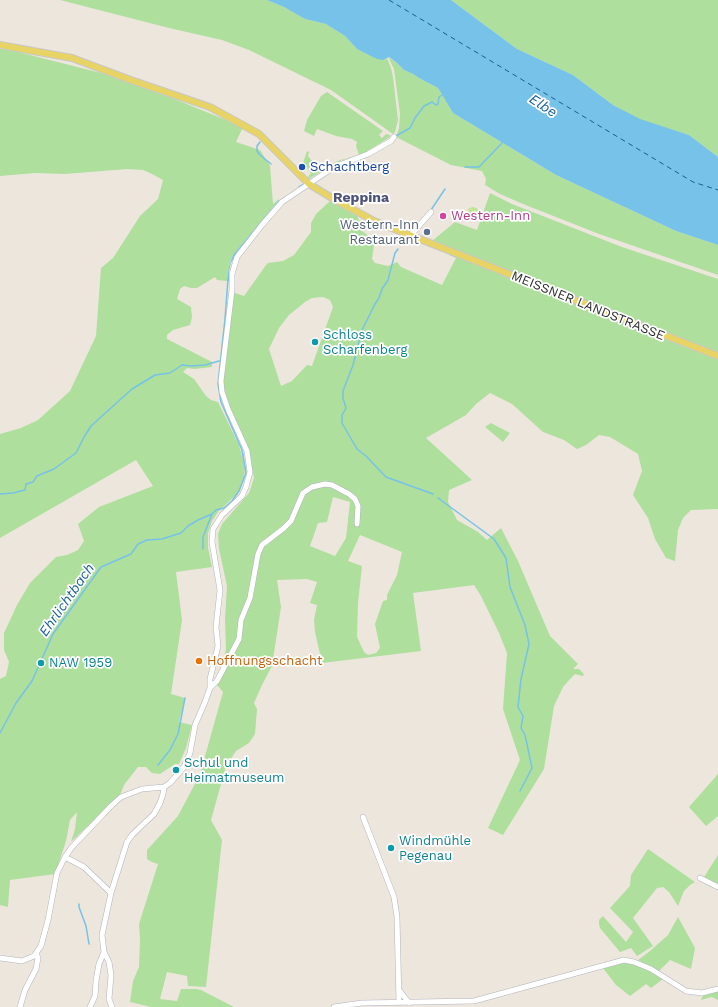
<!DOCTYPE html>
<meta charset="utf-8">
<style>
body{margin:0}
canvas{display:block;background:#ece6dd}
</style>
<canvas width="718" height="1007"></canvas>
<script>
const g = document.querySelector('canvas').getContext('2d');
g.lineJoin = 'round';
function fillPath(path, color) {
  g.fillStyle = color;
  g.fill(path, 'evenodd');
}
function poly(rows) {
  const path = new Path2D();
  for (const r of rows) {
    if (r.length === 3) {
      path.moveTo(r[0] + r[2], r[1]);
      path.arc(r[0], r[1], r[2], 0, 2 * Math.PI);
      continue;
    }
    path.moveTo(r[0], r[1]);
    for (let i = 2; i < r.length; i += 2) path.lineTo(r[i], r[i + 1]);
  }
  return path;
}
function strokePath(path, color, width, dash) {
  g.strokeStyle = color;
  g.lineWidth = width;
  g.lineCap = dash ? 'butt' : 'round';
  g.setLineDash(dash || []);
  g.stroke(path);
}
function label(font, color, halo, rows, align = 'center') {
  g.font = font + ' "Work Sans",sans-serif';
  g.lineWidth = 3.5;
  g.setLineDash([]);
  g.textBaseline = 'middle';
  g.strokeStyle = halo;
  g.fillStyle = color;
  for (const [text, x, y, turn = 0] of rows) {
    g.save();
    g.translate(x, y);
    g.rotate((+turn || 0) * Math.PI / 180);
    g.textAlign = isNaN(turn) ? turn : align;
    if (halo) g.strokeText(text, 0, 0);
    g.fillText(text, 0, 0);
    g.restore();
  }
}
fillPath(poly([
 [60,0,267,0,284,7,305,19,326,24,345,36,357,49,383,60,387,58,391,68,393,77,398,120,395,132,393,134,331,90,249,50,222,40,169,28],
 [451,0,718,0,718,157,689,135,640,120,613,105,573,75,517,49],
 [0,43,22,53,113,76,177,100,243,127,236,142,260,150,270,166,273,204,279,199,279,200,233,255,230,263,227,281,217,280,215,277,197,288,191,288,184,286,180,289,177,299,191,307,192,317,190,325,173,330,167,335,167,339,212,362,212,367,194,369,187,368,183,372,194,379,206,396,211,400,218,402,239,445,245,467,244,480,239,492,218,512,212,521,208,533,208,548,212,567,176,572,182,620,171,694,185,698,179,722,192,725,186,748,179,764,175,764,160,774,152,773,146,767,138,767,124,785,120,795,71,842,75,829,77,812,70,820,66,841,55,874,10,880,8,907,0,905,0,679,6,676,9,662,4,650,4,633,17,605,30,583,56,557,67,555,78,550,84,541,78,524,99,507,153,486,136,460,0,538,0,434,21,428,38,420,70,391,96,336,101,268,113,258,140,216,158,199,163,180,152,174,143,170,127,169,65,174,35,173,0,176],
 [388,57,397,63,404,70,413,74,419,78,438,88,453,113,556,175,676,231,718,245,718,275,599,234,523,204,500,194,485,185,486,179,482,171,451,165,396,137,399,128,400,114,394,69],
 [327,92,383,131,379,135,382,138,386,134,390,135,390,137,363,154,345,159,333,164,309,179,308,177,311,173,303,163,307,151,309,152,308,156,319,170,340,160,359,155,356,146,357,142,352,139,336,136,317,129,314,136,304,131,307,120,321,96],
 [490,193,512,204,622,247,718,279,718,353,432,241,455,222,477,230],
 [330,201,357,216,360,222,365,224,361,230,371,238,374,245,372,259,375,263,388,266,397,262,401,267,442,285,456,258,449,255,452,254,682,346,718,359,718,509,691,510,683,518,678,530,675,561,666,558,655,539,648,518,633,495,642,471,638,454,610,437,599,435,586,445,577,449,564,440,543,432,512,404,490,393,476,404,466,415,426,438,472,480,449,490,448,502,457,520,478,532,487,540,501,528,518,561,550,636,578,664,573,669,579,669,584,674,583,676,575,674,570,679,563,687,554,706,544,769,503,835,488,828,520,760,503,709,507,653,499,633,481,596,474,585,413,593,421,651,322,663,315,632,314,620,317,605,310,603,317,582,307,579,277,580,281,607,272,666,262,685,254,703,257,709,255,734,249,743,236,751,226,766,211,820,222,840,206,987,188,986,187,976,167,972,160,999,177,1001,181,989,196,989,201,990,234,1007,151,1007,130,1002,133,981,139,967,140,939,139,924,158,864,152,862,147,859,147,850,178,816,200,774,223,692,217,685,226,649,225,619,227,586,219,549,218,534,222,524,249,493,254,478,248,448,231,410,224,388,223,381,233,294,235,293,244,296,266,265,268,263,283,261,294,255,311,232,311,223,316,214],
 [323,297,330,300,333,307,312,366,307,365,292,381,281,386,269,349,279,328,289,315,305,302,312,298],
 [333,497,350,502,346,538,335,556,310,546,318,523,327,522],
 [360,535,402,552,397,575,387,595,387,600,383,601,375,624,380,648,376,653,368,655,364,652,357,637,358,603,362,566,348,561],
 [491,423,510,433,503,442,485,427],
 [718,774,718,816,706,826,689,807],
 [648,849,695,882,690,885,684,891,678,906,669,892,663,887,657,888,633,918,653,946,637,956,631,948,620,952,600,928,599,924,599,920,603,916,626,942,633,932,610,908,630,886,631,875],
 [718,855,718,885,704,877],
 [678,917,695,948,691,969,670,960,659,971,638,960,650,951,668,935],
 [626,963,639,965,653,971,663,979,651,988,646,984,630,996,616,985,603,968,615,964],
 [718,991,718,1000,712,997,701,1000,703,995]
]), '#afdf9d');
fillPath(poly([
 [473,213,6]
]), '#c0e699');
fillPath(poly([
 [267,0,451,0,517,49,573,75,613,105,640,119,689,135,718,157,718,245,676,231,556,175,453,113,438,88,419,78,413,74,404,70,397,63,389,57,383,60,377,59,357,49,345,36,326,24,305,19,284,7],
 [279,200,280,200,237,252,231,263,229,271,229,281,227,281,229,267,233,255]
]), '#76c2e8');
strokePath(poly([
 [396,136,410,128,415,118,424,106,432,102,436,105,438,104,439,97,442,95],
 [260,142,257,146,257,151,260,155,271,164],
 [465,167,479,167,503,142],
 [299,187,306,183],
 [431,210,445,189],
 [398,249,395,253,388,280,382,289,379,298,375,304,362,330,353,365,343,391,343,398,346,408,342,415,342,423,357,449,366,456,386,477,433,494],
 [0,494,13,493,25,490,26,484,33,482,37,476,54,469,76,453,84,437,91,426,132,389,155,375,170,373,182,365,191,366,205,365,219,361],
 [438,498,494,539,506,558,510,587,525,625,529,644,521,679,518,707,523,716,521,728,525,735,532,768,520,791],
 [203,549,203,537,212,514,216,510,224,508,232,501,239,491,246,473,242,450,221,402,218,384,225,319,228,279],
 [0,733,16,703,32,681,53,634,101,567,131,554,138,544,147,540,162,539,181,533,188,526,198,520,212,514],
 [158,765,170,750,178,734,185,698],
 [79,904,79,907,86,926,89,944]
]), '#76c2e8', 1.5);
strokePath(poly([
 [389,0,693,182,718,190]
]), '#155f94', 1, [5, 4]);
const minor = poly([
 [410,236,431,212],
 [210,688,217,681,239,639,241,620,250,598,258,554,262,545,284,528,291,521,303,493,312,487,325,484,332,485,349,494,355,499,358,506,357,524],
 [363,817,394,897,397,917,399,1003],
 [65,857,84,867,111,893],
 [700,878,718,887],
 [0,958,22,961,34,956,41,946,48,920,57,873,65,857,72,847,112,805,121,797,142,789,164,787,170,783,184,767,190,753,195,725,205,702,210,688,210,679,218,646,216,627,220,590,212,542,213,529,222,515,242,496,246,487,250,472,247,451,228,409,222,392,221,381,232,290,232,274,237,257,262,225,282,202,334,167,368,154,391,141,394,137],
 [399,990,409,1003],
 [20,1007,25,990,36,969,38,958,36,953],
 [90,1007,95,996,96,981,99,964,104,952],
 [112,1007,109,999,111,975,109,962,104,952,102,935,111,893,127,842,132,835,154,814,160,803,163,794,164,787],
 [334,1007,362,1003,474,1001,624,960,634,962,651,969,686,991,702,993,718,989]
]);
const major = poly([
 [0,45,72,58,131,80,210,107,259,134,309,184,332,198,374,221,718,356]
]);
strokePath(minor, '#b1b3bd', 6);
strokePath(major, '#c8c8c8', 8);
strokePath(minor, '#fff', 5);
strokePath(major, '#e8d365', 6);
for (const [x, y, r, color] of [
 [302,167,4,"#1a4fb4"],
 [443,216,4,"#d1479c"],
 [427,232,4,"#5c6f8a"],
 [315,342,4,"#0f9aa8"],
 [199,661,4,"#e8710a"],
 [41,663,4,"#0f9aa8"],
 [176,770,4,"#0f9aa8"],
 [391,848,4,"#0f9aa8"]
]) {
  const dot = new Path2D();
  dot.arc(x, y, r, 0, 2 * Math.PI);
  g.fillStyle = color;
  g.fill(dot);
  strokePath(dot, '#fff', 1.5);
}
label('13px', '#164399', '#fff', [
 ["Schachtberg",310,167]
], 'left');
label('13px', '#b23c85', '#fff', [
 ["Western-Inn",451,216]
], 'left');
label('13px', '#4e5e75', '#fff', [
 ["Western-Inn",419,225],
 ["Restaurant",419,240]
], 'right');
label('13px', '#2a2a2a', '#fff', [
 ["MEISSNER LANDSTRASSE",588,306,22]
]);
label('13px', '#0d838f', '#fff', [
 ["Schloss",323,335],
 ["Scharfenberg",323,350],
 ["NAW 1959",49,663],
 ["Schul und",184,763],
 ["Heimatmuseum",184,778],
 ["Windmühle",399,841],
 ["Pegenau",399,856]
], 'left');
label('13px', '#c56008', '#fff', [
 ["Hoffnungsschacht",207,661]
], 'left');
label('italic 14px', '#155f94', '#fff', [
 ["Elbe",543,106,33],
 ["Ehrlichtbach",67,600,-55]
]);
label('bold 14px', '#4d5279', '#fff', [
 ["Reppina",361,198]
]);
</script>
